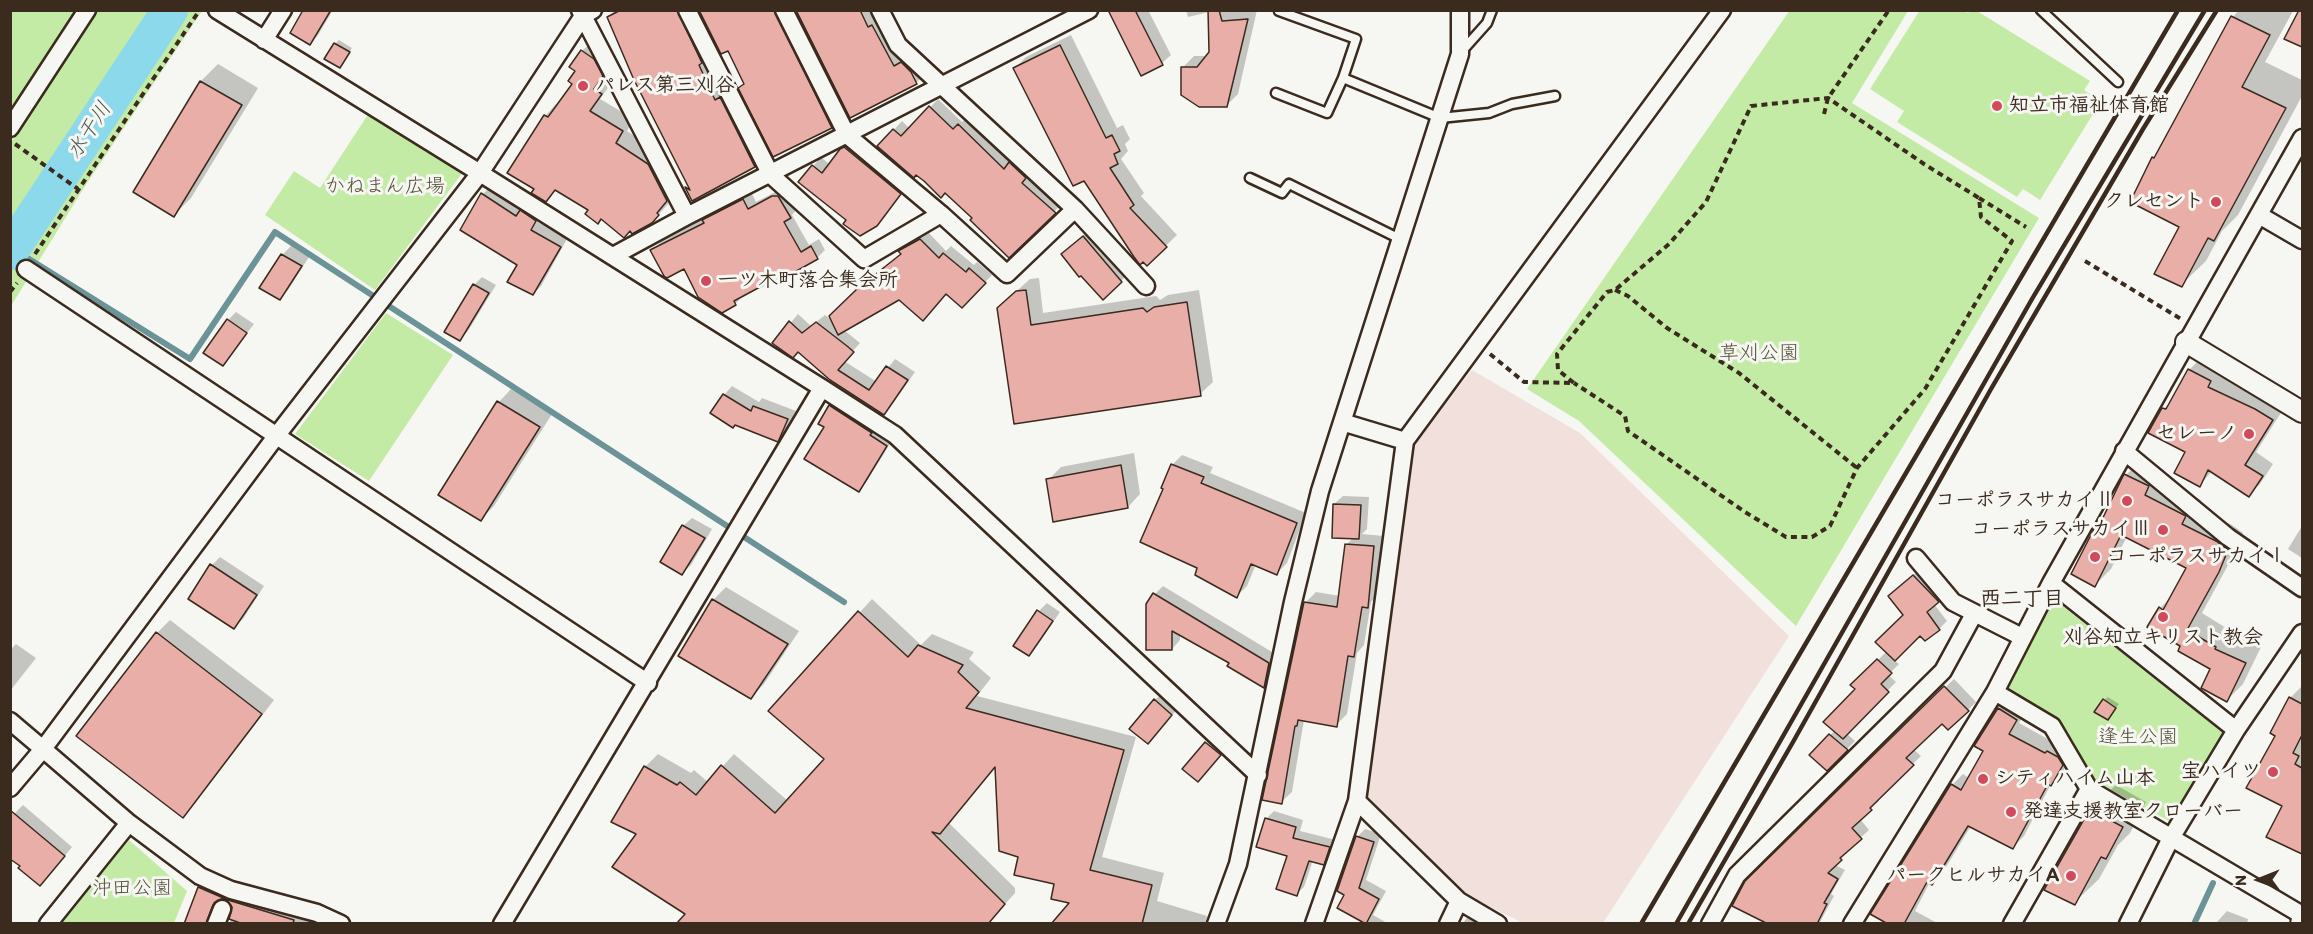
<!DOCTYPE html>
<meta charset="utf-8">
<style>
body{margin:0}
#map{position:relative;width:2313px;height:934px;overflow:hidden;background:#f6f6f2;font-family:Itim,sans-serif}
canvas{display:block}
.frame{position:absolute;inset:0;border:12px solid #3b2a1e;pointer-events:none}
.north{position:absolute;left:2229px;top:850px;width:60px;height:60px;-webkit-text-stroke:4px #f6f6f2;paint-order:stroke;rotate:269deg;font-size:16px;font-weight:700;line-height:24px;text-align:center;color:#3b2a1e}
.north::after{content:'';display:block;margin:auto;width:21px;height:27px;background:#3b2a1e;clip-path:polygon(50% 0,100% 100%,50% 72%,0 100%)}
</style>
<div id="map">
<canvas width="2313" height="934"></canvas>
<div class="frame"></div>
<div class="north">N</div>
</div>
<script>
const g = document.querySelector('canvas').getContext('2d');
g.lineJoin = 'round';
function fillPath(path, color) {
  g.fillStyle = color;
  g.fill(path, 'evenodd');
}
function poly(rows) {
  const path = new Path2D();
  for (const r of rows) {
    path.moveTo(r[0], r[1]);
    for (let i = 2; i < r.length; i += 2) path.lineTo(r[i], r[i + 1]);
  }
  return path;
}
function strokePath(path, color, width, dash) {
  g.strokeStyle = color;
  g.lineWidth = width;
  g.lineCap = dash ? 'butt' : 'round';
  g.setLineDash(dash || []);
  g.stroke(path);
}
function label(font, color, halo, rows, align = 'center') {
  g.font = font + ' Itim,"Klee One",sans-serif';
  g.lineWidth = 6;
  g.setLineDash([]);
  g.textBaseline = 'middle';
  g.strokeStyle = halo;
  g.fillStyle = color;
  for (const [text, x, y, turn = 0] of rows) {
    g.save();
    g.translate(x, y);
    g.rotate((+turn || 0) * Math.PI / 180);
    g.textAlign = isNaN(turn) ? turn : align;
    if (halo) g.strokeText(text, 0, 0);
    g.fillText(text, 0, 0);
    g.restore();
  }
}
fillPath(poly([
 [1472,370,1580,433,1789,636,1603,923,1523,923,1466,895,1366,796,1414,443]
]), '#f2e0dc');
fillPath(poly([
 [98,10,158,11,11,226,11,142],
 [1790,10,1908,11,1852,103,2039,218,1796,626,1579,421,1527,389],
 [1920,10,1963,11,1968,13,1970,11,1977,11,2090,81,2084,90,2101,101,2040,200,2023,189,2017,197,1897,122,1904,111,1870,89],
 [11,11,78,11,11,111],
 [183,11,202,11,85,186,11,306,11,269],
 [369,113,463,172,375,290,265,215,294,171,320,188],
 [386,313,453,355,369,481,295,434],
 [2051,597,2224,733,2169,821,2097,782,2057,720,2004,688],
 [129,840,187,891,174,923,62,923]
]), '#c4eba5');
fillPath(poly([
 [305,10,333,10,318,35,310,43],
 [615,10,687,10,762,158,754,166,693,199,687,188,689,186,608,17],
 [700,10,784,10,839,119,831,127,740,88,745,83,728,49],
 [798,10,876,10,924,75,916,83],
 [1112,10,1148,10,1171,55,1162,63,1141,74],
 [1186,10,1257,10,1238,94,1227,105,1182,68,1194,56,1207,56,1210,52,1209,12,1188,17],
 [2239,10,2293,11,2265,62,2302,80,2302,96,2238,215,2222,231,2206,261,2181,285,2181,227,2154,158,2158,154,2233,17],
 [1071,35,1117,128,1123,125,1130,139,1125,144,1128,151,1121,159,1144,193,1141,196,1177,235,1147,264,1015,68,1026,57],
 [339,40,352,48,340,66,335,44],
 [594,40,613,64,605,76,612,82,600,99,634,119,627,131,659,152,678,188,667,201,669,203,652,222,590,209,556,189,546,200,536,188,545,116,556,104,559,105,574,84,582,51],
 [218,64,258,88,191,198,174,215,135,191,201,81],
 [938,99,962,122,967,117,1063,203,1009,255,945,191,916,173,879,146,902,121,910,129],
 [850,141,909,185,876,225,800,182,821,157,830,165],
 [490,187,543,213,537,222,567,239,541,286,533,294,483,194],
 [781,189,797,209,792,215,809,245,819,239,825,250,817,258,774,278,743,296,735,304,685,267,652,250,660,243,751,192,756,202],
 [1092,229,1129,273,1103,298,1081,274,1071,246],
 [928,232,946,251,951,246,974,265,977,262,992,275,962,306,947,293,900,299,844,330,860,343,844,361,877,382,895,359,915,372,892,405,884,414,799,350,774,343,798,314,811,326,825,315,829,318,867,281,902,253,900,251,907,244],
 [291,246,309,257,288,290,280,298,262,287,282,255],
 [482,277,496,285,468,331,460,339,474,285],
 [1039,278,1043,313,1156,296,1160,300,1168,295,1199,290,1213,382,1200,394,1015,422,998,308,1030,279],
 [236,312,254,324,223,364,228,320],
 [2201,358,2221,369,2218,375,2284,408,2256,452,2273,464,2260,484,2248,495,2212,471,2200,485,2187,451,2164,409,2173,400,2189,370],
 [732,386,759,402,762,398,796,411,786,431,777,440,735,424,724,395],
 [511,389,552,414,494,506,481,519,440,494,499,402],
 [838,397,894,437,867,481,858,490,826,426,830,406],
 [1134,453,1140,494,1128,507,1048,480,1061,467],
 [1182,455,1213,467,1210,473,1306,513,1287,563,1277,573,1256,564,1247,586,1237,596,1199,567,1165,488,1172,465],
 [2142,459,2164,470,2160,479,2201,500,2197,508,2232,525,2243,533,2234,554,2202,613,2231,631,2230,633,2261,647,2243,684,2227,700,2212,669,2182,646,2160,608,2173,595,2188,567,2127,536,2111,569,2095,585,2096,528,2103,521,2126,475],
 [1343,496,1369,497,1367,529,1362,534,1384,536,1378,595,1371,602,1364,645,1357,653,1347,714,1336,725,1304,720,1292,792,1281,802,1305,603,1316,592,1340,596,1346,545,1354,537,1334,504],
 [692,518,712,529,691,565,682,573,683,526],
 [2302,526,2302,558,2288,549],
 [220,557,264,586,243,619,234,627,190,598,212,565],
 [1922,568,1946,593,1934,604,1947,621,1939,629,1921,634,1894,660,1899,664,1888,675,1896,682,1846,733,1855,741,1827,769,1811,755,1835,730,1857,688,1853,685,1887,651,1905,615,1897,589],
 [1163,586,1277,655,1272,678,1264,686,1231,662,1180,634,1180,640,1172,649,1155,594],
 [726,587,799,631,764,684,751,697,713,600],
 [872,599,921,645,932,634,974,652,969,659,991,678,977,696,1136,737,1102,857,1164,873,1157,901,1207,916,1205,924,1053,924,1071,903,1056,882,1020,856,997,766,949,823,1015,888,1015,893,987,924,687,914,638,834,613,821,645,767,658,754,691,773,694,770,708,782,734,754,788,801,826,759,770,711],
 [1047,603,1060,612,1037,646,1029,654,1039,611],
 [170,620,274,700,195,803,183,816,157,633],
 [16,644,36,658,10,691,10,650],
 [1954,679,1976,702,1968,710,1942,722,1913,749,1921,756,1877,799,1879,801,1860,819,1869,830,1847,850,1849,851,1835,865,1845,870,1831,894,1834,896,1819,924,1770,924,1747,882],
 [2302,686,2302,853,2268,836,2284,806,2277,735,2290,698],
 [1164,692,1180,706,1156,734,1155,700],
 [2108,697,2119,704,2111,715,2104,700],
 [2010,698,2027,709,2019,723,2073,753,2062,773,2052,782,2024,836,2013,847,1971,826,1943,872,1932,883,1930,882,1915,911,1939,924,1891,924,1952,785,1963,774,1969,778,1985,750,1999,709],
 [1214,735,1228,746,1206,772,1206,744],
 [2116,785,2146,802,2130,833,2118,845,2099,879,2074,903,2046,889,2091,809],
 [23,805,72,847,49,875,22,866,10,818],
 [1274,811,1303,820,1300,831,1336,840,1331,855,1323,863,1313,860,1304,887,1296,894,1289,855,1266,819],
 [1365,829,1381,834,1366,880,1386,891,1373,915,1389,924,1364,924,1366,922,1346,894,1357,837],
 [208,879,329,924,229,924,233,913,232,902,201,886,201,890,220,899,214,911,218,924,184,924,199,888],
 [2227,911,2248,919,2247,924,2215,924],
 [1471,913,1491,924,1462,924]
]), '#0003');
strokePath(poly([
 [13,249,190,359,275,232,844,602],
 [2194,924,2213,883]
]), '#6b9398', 6);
strokePath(poly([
 [10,252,170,10]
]), '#8bd9ea', 36);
const building = poly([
 [303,10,331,10,310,45,290,33,303,10],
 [621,10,677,10,702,63,699,65,715,100,720,97,755,167,692,201,685,187,690,190,634,80,607,17,621,10],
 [699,10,774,10,832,128,773,157,738,88,744,84,728,51,721,54,699,10],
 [796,10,860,10,868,27,872,25,894,66,901,62,911,72,917,84,850,118,796,10],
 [1108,10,1135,10,1163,65,1141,76,1108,10],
 [1208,10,1219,10,1222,21,1248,19,1227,107,1199,107,1181,95,1181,67,1197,67,1209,52,1208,10],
 [2299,10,2302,10,2302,47,2284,39,2299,10],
 [2231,16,2270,35,2242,87,2286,108,2214,241,2208,238,2182,287,2154,274,2179,227,2130,202,2152,157,2154,158,2231,16],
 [334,43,350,52,340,68,324,59,334,43],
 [1060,45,1106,138,1112,135,1120,151,1114,154,1118,164,1110,168,1134,205,1130,208,1167,247,1147,266,1143,262,1140,265,1134,257,1084,181,1073,186,1013,68,1060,45],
 [581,50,594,59,603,76,594,89,602,94,590,111,623,131,616,143,648,164,667,201,657,213,659,215,652,223,632,234,630,231,624,238,601,219,598,224,585,214,588,210,555,190,546,202,531,193,534,189,507,173,544,115,548,117,572,84,568,81,575,71,569,67,581,50],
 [200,81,242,105,174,217,133,192,200,81],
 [929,106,953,129,958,124,1004,169,1009,162,1026,178,1022,183,1056,213,1009,258,970,220,972,218,945,193,941,198,924,181,916,175,914,178,877,146,893,129,901,136,929,106],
 [844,147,901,194,877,226,860,236,843,224,846,220,798,182,812,165,822,173,840,149,844,147],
 [481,193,516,216,520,210,536,221,531,230,561,247,533,295,507,282,517,265,460,230,481,193],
 [772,196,778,196,791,218,784,222,801,252,811,246,818,259,775,283,773,280,734,301,736,305,722,313,698,297,684,269,667,278,664,276,650,250,704,223,702,220,743,199,748,209,772,196],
 [1083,236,1122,282,1103,300,1081,276,1079,277,1061,254,1083,236],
 [920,239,939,258,943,253,966,272,969,268,986,283,962,308,946,294,923,321,899,300,838,335,829,316,858,288,901,254,898,251,920,239],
 [281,254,302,266,280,300,259,288,281,254],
 [473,284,489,293,460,341,444,332,473,284],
 [1026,290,1031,325,1143,308,1147,312,1154,307,1187,302,1201,396,1014,424,997,308,1016,291,1026,290],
 [227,319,247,333,223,366,203,353,227,319],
 [789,321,802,333,816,322,847,346,854,352,838,370,869,390,886,366,908,380,884,415,830,380,798,352,793,358,772,343,789,321],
 [2188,369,2211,381,2208,387,2255,409,2273,420,2245,465,2263,476,2249,497,2208,470,2200,487,2174,473,2185,452,2148,433,2162,408,2166,409,2188,369],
 [723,394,751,411,753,406,788,419,778,442,735,425,733,428,710,413,723,394],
 [497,401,540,427,481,521,438,495,497,401],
 [829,405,872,433,870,435,887,446,859,492,804,459,824,427,818,424,829,405],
 [1171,464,1204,477,1201,483,1297,523,1277,575,1251,564,1237,598,1195,575,1197,568,1140,542,1163,489,1161,488,1171,464],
 [1121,465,1128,508,1053,522,1046,479,1121,465],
 [2124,474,2149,486,2145,495,2186,516,2182,524,2216,541,2228,550,2219,572,2187,630,2216,647,2215,649,2246,663,2227,702,2201,688,2210,669,2178,651,2180,646,2147,627,2159,607,2163,610,2186,568,2121,535,2095,587,2071,574,2095,527,2098,528,2124,474],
 [1333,504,1361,505,1359,539,1332,538,1333,504],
 [682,525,705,538,682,575,660,562,682,525],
 [1345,544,1374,546,1368,608,1362,607,1354,657,1348,656,1337,727,1298,720,1297,726,1295,726,1282,804,1262,800,1304,602,1337,607,1345,544],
 [210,564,257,595,234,629,188,599,210,564],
 [1913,575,1939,602,1927,612,1940,630,1925,641,1920,636,1895,661,1875,642,1903,615,1888,596,1913,575],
 [1153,593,1269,663,1264,688,1227,666,1229,663,1172,631,1172,650,1146,650,1146,604,1153,593],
 [712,599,788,644,751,699,678,656,712,599],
 [1037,610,1053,621,1029,656,1013,646,1037,610],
 [858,611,908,657,918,645,963,665,958,672,979,692,966,708,1124,750,1090,870,1152,885,1142,924,1051,924,1069,903,1051,899,1054,884,1014,875,1018,857,999,851,995,767,940,834,932,832,1005,904,988,924,676,924,685,914,612,867,636,834,611,822,644,766,677,785,680,782,696,795,721,765,775,813,824,759,768,711,858,611],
 [156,632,262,714,183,818,76,736,156,632],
 [1877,659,1892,673,1881,684,1889,692,1843,739,1823,722,1855,689,1850,685,1877,659],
 [1944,686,1969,711,1948,730,1942,724,1906,758,1914,765,1870,808,1872,810,1852,828,1862,839,1840,858,1842,860,1828,873,1838,879,1824,903,1827,904,1817,924,1768,924,1732,906,1745,881,1944,686],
 [2289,697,2302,704,2302,735,2293,753,2299,756,2295,764,2302,768,2302,854,2266,837,2282,806,2246,788,2275,736,2270,733,2289,697],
 [1154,699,1172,715,1148,744,1129,729,1154,699],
 [2103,699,2116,708,2108,720,2094,712,2103,699],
 [1998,708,2017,720,2009,734,2045,753,2047,751,2058,757,2063,765,2051,786,2048,784,2013,849,1968,826,1932,885,1927,882,1904,924,1888,924,1870,914,1951,784,1961,790,1983,751,1974,746,1998,708],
 [1829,734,1848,750,1827,771,1809,755,1829,734],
 [1205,742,1221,755,1198,782,1182,769,1205,742],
 [2090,809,2123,827,2106,859,2101,857,2075,905,2044,890,2090,809],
 [10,810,65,856,40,886,18,868,20,866,10,859,10,810],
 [1265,818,1296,827,1293,838,1330,847,1324,865,1309,861,1297,896,1276,889,1287,856,1256,847,1265,818],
 [1356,836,1374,842,1359,888,1379,899,1366,924,1337,908,1344,895,1337,891,1356,836],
 [198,887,228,900,294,920,293,924,243,924,229,919,232,907,226,900,221,899,213,905,206,924,184,924,198,887]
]);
fillPath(building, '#e9aea8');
strokePath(building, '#3b2a1e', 1.5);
const service = poly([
 [2041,10,2118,82],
 [1462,51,1487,23,1492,10],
 [1343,78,1440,118,1489,113,1512,104,1555,96],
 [1276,93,1327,113,1343,78,1356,39,1279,11],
 [1250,178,1282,193,1289,184,1400,239]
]);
const minor = poly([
 [217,10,480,173,822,388,502,924],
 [593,10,583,16,687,216],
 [687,10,771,175,864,259,941,214],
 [784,10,847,135,941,214,1007,274,1075,209,898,45,880,10],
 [264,40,283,10],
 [10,128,87,10],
 [1075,209,1146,286],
 [2259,215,2302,240],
 [613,256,687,216,1089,10],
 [26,269,648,683],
 [822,388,895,435,1258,775],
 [1342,422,1405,441],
 [2124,451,2228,537,2302,588],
 [1916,558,1953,602,2022,637],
 [2051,583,2236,730],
 [1995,692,2052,726,2089,789,2302,915],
 [10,721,43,749,277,435,480,173,583,16,580,10],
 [10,788,43,749,129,823,48,924],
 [1357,801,1459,901,1498,924],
 [129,823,200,876,231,890,317,913,341,924],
 [216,924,222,909],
 [1216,924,1238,864,1293,602,1320,491,1460,54,1460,10],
 [1314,924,1357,801,1405,441,1722,10],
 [1448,924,1459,901],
 [1710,924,1737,875,1943,671,1974,614],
 [1852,924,1995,692,2051,583,2302,138],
 [2012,924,2089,789],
 [2128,924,2171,838,2236,730,2302,633]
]);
const tertiary = poly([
 [2186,342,2302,412],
 [2301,924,2302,919]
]);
strokePath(service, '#3b2a1e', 13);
strokePath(minor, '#3b2a1e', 21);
strokePath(tertiary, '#3b2a1e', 24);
strokePath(poly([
 [1824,114,1828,98,1889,10],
 [15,144,78,189],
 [1979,198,2026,227],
 [35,254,199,11],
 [2085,261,2181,319],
 [1615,290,1628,296,1667,328,1739,373,1857,468],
 [10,292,17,283],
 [1490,354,1524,382,1574,383,1558,370,1557,354,1607,292,1615,290,1669,244,1706,202,1751,106,1828,98,1924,164,1979,198,1981,217,2012,241,1925,389,1857,468,1830,526,1812,537,1786,537,1745,512,1628,431,1625,416,1574,383]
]), '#3b2a1e', 4, [6, 4.5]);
strokePath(service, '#f6f6f2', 8);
strokePath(minor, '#f6f6f2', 16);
strokePath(tertiary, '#f6f6f2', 20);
strokePath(poly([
 [1641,924,2178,10],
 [1676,924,2032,299,2205,10],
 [1688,924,1793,742,1991,389,2143,129,2217,10]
]), '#3b2a1e', 4.5);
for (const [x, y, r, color] of [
 [583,86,6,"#d1495b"],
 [1997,106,6,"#d1495b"],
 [2216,202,6,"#d1495b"],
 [706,281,6,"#d1495b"],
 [2249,434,6,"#d1495b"],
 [2127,501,6,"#d1495b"],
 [2163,530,6,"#d1495b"],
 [2095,557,6,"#d1495b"],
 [2163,617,6,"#d1495b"],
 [2273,772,6,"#d1495b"],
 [1983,779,6,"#d1495b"],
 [2011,812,6,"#d1495b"],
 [2071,876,6,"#d1495b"]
]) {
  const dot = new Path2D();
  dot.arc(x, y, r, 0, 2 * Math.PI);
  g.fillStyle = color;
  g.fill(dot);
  strokePath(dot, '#f6f6f2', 2);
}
label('bold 20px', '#3b2a1e', '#f6f6f2', [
 ["パレス第三刈谷",595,86],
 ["知立市福祉体育館",2009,106],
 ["クレセント",2204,202,"right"],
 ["一ツ木町落合集会所",718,281],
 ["セレーノ",2237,434,"right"],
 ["コーポラスサカイⅡ",2115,501,"right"],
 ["コーポラスサカイⅢ",2151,530,"right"],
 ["コーポラスサカイⅠ",2107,557],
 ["刈谷知立キリスト教会",2163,638,"center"],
 ["宝ハイツ",2261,772,"right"],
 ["シティハイム山本",1995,779],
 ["発達支援教室クローバー",2023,812],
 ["パークヒルサカイA",2059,876,"right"]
], 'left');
label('20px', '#565139', '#f6f6f2', [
 ["かねまん広場",385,187],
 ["草刈公園",1759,354],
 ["逢生公園",2138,738],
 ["沖田公園",132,889]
]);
label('italic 21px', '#4f5651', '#f6f6f2', [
 ["水干川",90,131,-57]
]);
label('bold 21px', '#3b2a1e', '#f6f6f2', [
 ["西二丁目",2022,600]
]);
</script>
